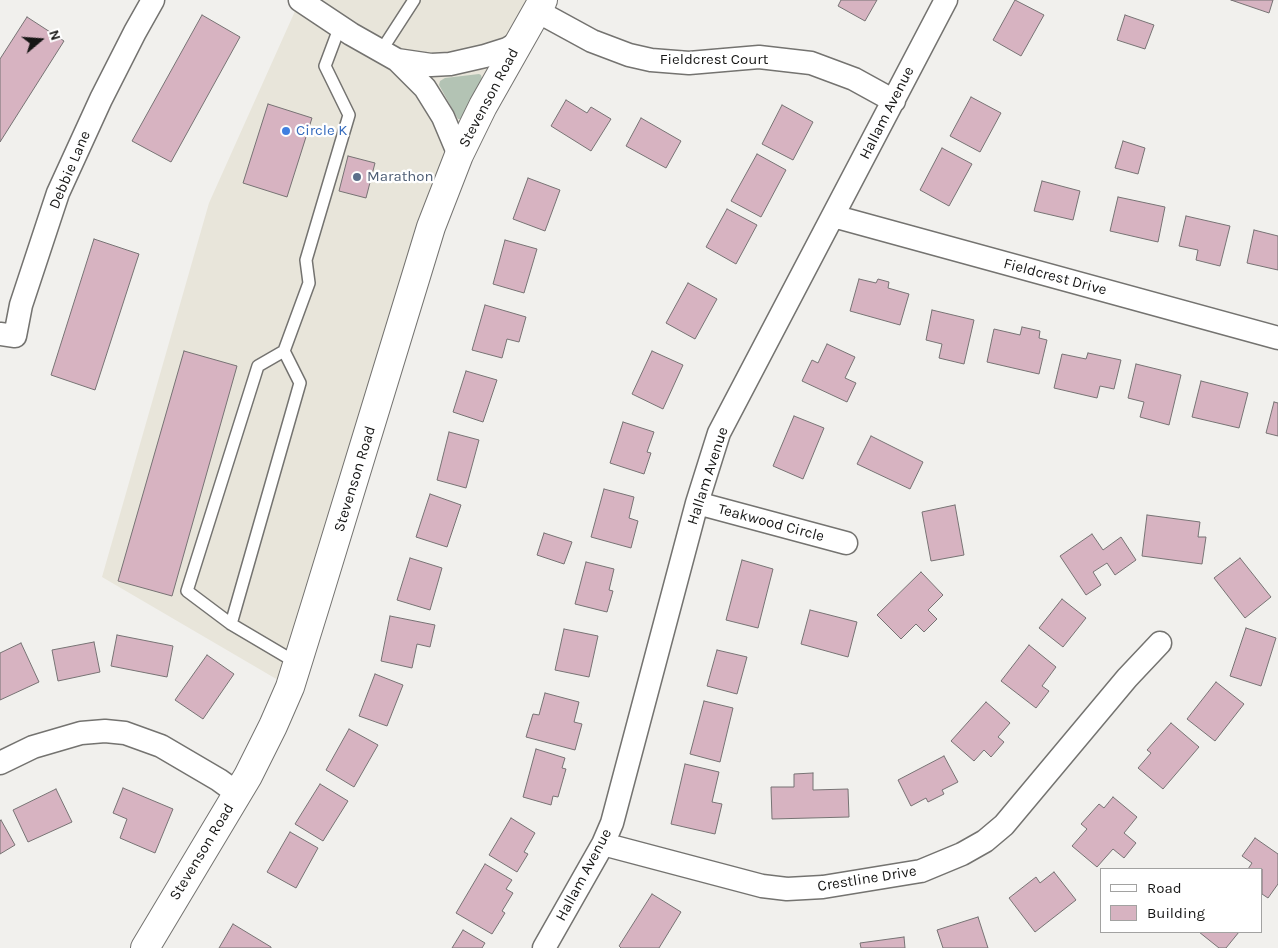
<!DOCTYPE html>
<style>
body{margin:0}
#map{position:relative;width:1278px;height:948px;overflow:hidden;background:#f1f0ed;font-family:Karla,sans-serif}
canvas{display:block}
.legend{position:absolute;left:1100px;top:868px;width:162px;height:65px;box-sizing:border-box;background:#fff;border:1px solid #a2a2a1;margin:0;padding:6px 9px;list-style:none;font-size:15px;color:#161615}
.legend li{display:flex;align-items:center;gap:10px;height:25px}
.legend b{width:25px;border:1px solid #a2a2a1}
.north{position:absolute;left:15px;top:15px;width:50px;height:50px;-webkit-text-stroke:4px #fff;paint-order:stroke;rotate:72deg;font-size:14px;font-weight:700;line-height:20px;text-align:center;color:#161615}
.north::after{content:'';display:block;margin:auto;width:18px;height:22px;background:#161615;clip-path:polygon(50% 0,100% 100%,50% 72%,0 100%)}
</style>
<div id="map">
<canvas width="1278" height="948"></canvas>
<ul class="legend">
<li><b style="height:6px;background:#fff"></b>Road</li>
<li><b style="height:14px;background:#d7b3c1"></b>Building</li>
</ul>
<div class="north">N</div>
</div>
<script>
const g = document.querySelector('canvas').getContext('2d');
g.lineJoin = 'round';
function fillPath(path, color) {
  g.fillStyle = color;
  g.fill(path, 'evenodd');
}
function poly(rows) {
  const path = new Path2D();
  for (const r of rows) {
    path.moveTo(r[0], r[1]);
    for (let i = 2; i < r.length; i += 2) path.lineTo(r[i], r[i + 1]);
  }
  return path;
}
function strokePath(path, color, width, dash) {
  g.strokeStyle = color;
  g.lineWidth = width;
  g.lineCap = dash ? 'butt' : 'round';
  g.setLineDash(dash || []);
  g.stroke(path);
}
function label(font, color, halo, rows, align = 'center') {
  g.font = font + ' Karla,sans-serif';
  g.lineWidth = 4.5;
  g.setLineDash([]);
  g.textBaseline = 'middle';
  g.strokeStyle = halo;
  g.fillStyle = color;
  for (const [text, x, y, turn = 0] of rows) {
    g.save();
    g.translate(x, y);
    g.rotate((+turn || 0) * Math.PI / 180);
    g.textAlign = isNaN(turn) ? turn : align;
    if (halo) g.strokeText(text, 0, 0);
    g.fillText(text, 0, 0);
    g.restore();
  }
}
fillPath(poly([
 [300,0,543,0,483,106,290,687,102,577,209,203]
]), '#e8e5da');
fillPath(poly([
 [479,74,481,75,482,79,462,119,458,119,439,85,440,81,445,78]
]), '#b3c3b4');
const building = poly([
 [841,0,877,0,865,21,838,6,841,0],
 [1015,0,1044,15,1021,56,993,40,1015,0],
 [1231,0,1273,0,1269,13,1231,0],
 [202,15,240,37,171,162,132,141,202,15],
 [1125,15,1154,25,1145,49,1117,40,1125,15],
 [27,17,64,41,0,142,0,59,27,17],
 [971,97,1001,113,980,152,950,136,971,97],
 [566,100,587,113,591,107,611,119,591,151,551,126,566,100],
 [268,104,312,118,287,197,243,183,268,104],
 [782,105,813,122,793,160,762,144,782,105],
 [641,118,681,141,666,168,626,146,641,118],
 [1123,141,1145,148,1138,174,1115,168,1123,141],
 [942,148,972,164,949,206,920,190,942,148],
 [757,154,786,170,761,217,731,201,757,154],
 [348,156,375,163,366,198,339,191,348,156],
 [528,178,560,190,545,231,513,219,528,178],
 [1042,181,1080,191,1073,220,1034,211,1042,181],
 [1118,197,1165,207,1158,242,1110,231,1118,197],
 [727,209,757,225,736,264,706,247,727,209],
 [1186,216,1230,226,1220,266,1196,260,1198,250,1179,246,1186,216],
 [1254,230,1278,236,1278,270,1247,263,1254,230],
 [94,239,139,254,95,390,51,375,94,239],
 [505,240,537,249,524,293,493,284,505,240],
 [859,279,876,283,878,279,889,282,888,288,909,294,900,325,850,311,859,279],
 [688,283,717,299,695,339,666,323,688,283],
 [485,305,526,317,519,342,507,339,502,358,472,350,485,305],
 [932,310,974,320,964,364,939,358,942,344,926,340,932,310],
 [1022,327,1040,331,1039,338,1047,340,1039,374,987,362,994,329,1020,335,1022,327],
 [827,344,855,357,845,378,856,383,847,402,802,381,812,360,818,363,827,344],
 [184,351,237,366,172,596,118,581,184,351],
 [652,351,683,365,663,409,632,394,652,351],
 [1088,353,1121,360,1114,389,1100,386,1097,398,1054,388,1062,354,1086,359,1088,353],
 [1136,364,1181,375,1169,425,1140,417,1144,402,1128,398,1136,364],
 [466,371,497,380,483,422,453,412,466,371],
 [1201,381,1248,393,1239,428,1192,417,1201,381],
 [1274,402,1278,403,1278,436,1266,433,1274,402],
 [794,416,824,428,803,479,773,466,794,416],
 [623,422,654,432,647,452,651,453,644,474,610,463,623,422],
 [449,432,479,440,466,488,437,480,449,432],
 [871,436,923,462,910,489,857,464,871,436],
 [604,489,634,497,629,518,638,521,631,548,591,537,604,489],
 [430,494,461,505,447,547,416,537,430,494],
 [955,505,964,555,931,561,922,512,955,505],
 [1147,515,1200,522,1198,537,1206,537,1202,564,1142,556,1147,515],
 [544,533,572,542,564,564,537,555,544,533],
 [1092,534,1103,550,1121,537,1136,560,1115,575,1107,563,1093,572,1101,585,1086,595,1060,556,1092,534],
 [410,558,442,568,430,610,397,600,410,558],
 [1240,558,1271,597,1245,618,1214,578,1240,558],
 [742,560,773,569,758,628,726,620,742,560],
 [586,562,614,569,609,590,613,591,607,612,575,604,586,562],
 [921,572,943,595,928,610,937,619,924,632,916,624,901,639,877,615,921,572],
 [1062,599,1086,618,1063,647,1039,628,1062,599],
 [810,610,857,622,848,657,801,644,810,610],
 [390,616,435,625,430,647,417,644,412,668,381,661,390,616],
 [1246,628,1276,638,1261,686,1230,676,1246,628],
 [564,629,598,636,589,677,555,670,564,629],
 [117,635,173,646,167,677,111,666,117,635],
 [94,642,100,672,58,681,52,650,94,642],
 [21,643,39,682,0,700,0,653,21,643],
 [1029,645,1056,667,1042,686,1049,691,1036,708,1001,681,1029,645],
 [717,650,747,657,737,694,707,686,717,650],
 [207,655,234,674,203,719,175,700,207,655],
 [375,674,403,685,387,726,359,716,375,674],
 [1216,682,1244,704,1215,741,1187,719,1216,682],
 [545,693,579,702,574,722,582,724,575,750,526,737,533,714,539,715,545,693],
 [704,701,733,708,720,762,690,754,704,701],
 [986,702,1010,723,998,737,1004,742,991,757,984,750,974,761,951,741,986,702],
 [1171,723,1199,747,1163,789,1138,768,1151,753,1147,750,1171,723],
 [349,729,378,745,354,787,326,770,349,729],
 [536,749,565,758,562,768,566,769,558,797,553,796,551,805,523,797,536,749],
 [944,756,958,782,942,790,944,794,928,802,926,798,911,806,898,780,944,756],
 [685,764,719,772,712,802,722,804,715,834,671,824,685,764],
 [813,773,813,790,848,789,849,817,772,819,771,787,794,787,794,774,813,773],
 [320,784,348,801,323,841,295,824,320,784],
 [123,788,173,809,155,853,120,838,127,819,113,813,123,788],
 [56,789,72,822,28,842,13,810,56,789],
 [1113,797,1137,817,1124,833,1136,843,1124,858,1113,849,1097,867,1072,846,1087,829,1081,824,1099,804,1104,808,1113,797],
 [511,818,535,833,524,852,528,854,517,872,489,855,511,818],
 [1,820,15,845,0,854,0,821,1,820],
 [290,832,318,848,296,888,267,872,290,832],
 [1255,838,1278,854,1278,884,1268,898,1262,894,1262,869,1248,869,1252,863,1242,856,1255,838],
 [485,864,512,880,506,889,513,893,502,911,505,913,492,934,456,913,485,864],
 [1054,872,1076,900,1035,932,1009,898,1036,877,1040,883,1054,872],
 [652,894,681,912,659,948,621,948,619,946,652,894],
 [978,917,988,948,943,948,937,930,978,917],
 [233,924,271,947,271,948,219,948,233,924],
 [463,930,485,943,482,948,452,948,463,930],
 [1199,932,1239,932,1226,948,1219,948,1199,932],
 [904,937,905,948,861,948,860,943,904,937]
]);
fillPath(building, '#d7b3c1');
strokePath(building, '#777374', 1);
const service = poly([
 [381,51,414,0],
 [231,624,300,383,284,351],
 [297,663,231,624,187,591,258,366,284,351,309,283,306,260,349,115,325,66,340,26]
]);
const minor = poly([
 [300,0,351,34,397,60,425,88,443,117,459,155],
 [537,11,592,41,629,55,651,60,689,63,759,57,811,63,854,79,894,101],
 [397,60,431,65,450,64,485,56,507,49,519,42],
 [833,216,1278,338],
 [0,334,15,336,21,305,58,193,101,99,135,32,153,0],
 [697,503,846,543],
 [0,763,33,747,81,733,105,731,125,733,161,746,219,780,237,793],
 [603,844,762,886,787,889,823,887,921,871,962,854,985,841,1004,825,1127,678,1160,643],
 [544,948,603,844,612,823,697,503,719,433,946,0]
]);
const secondary = poly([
 [145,948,248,776,273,726,290,687,317,600,431,227,459,155,483,106,543,0]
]);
strokePath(service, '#747370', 14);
strokePath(minor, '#747370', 25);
strokePath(secondary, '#747370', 30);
strokePath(service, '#fff', 11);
strokePath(minor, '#fff', 22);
strokePath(secondary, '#fff', 28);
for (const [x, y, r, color] of [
 [286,131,5,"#3f7fe0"],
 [357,177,5,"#5c6f8a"]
]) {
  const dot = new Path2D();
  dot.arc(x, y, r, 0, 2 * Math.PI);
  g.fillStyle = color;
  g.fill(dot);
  strokePath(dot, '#fff', 2);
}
label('15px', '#161615', '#fff', [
 ["Fieldcrest Court",714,60],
 ["Stevenson Road",489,98,-62],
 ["Hallam Avenue",887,113,-63],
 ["Debbie Lane",70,170,-67],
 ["Fieldcrest Drive",1055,277,15],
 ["Hallam Avenue",708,476,-72],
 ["Stevenson Road",355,479,-73],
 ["Teakwood Circle",771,523,15],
 ["Stevenson Road",202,852,-59],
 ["Hallam Avenue",584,875,-62],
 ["Crestline Drive",867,879,-9]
]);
label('15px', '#366cbe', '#fff', [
 ["Circle K",296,131]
], 'left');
label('15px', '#4e5e75', '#fff', [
 ["Marathon",367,177]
], 'left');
</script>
